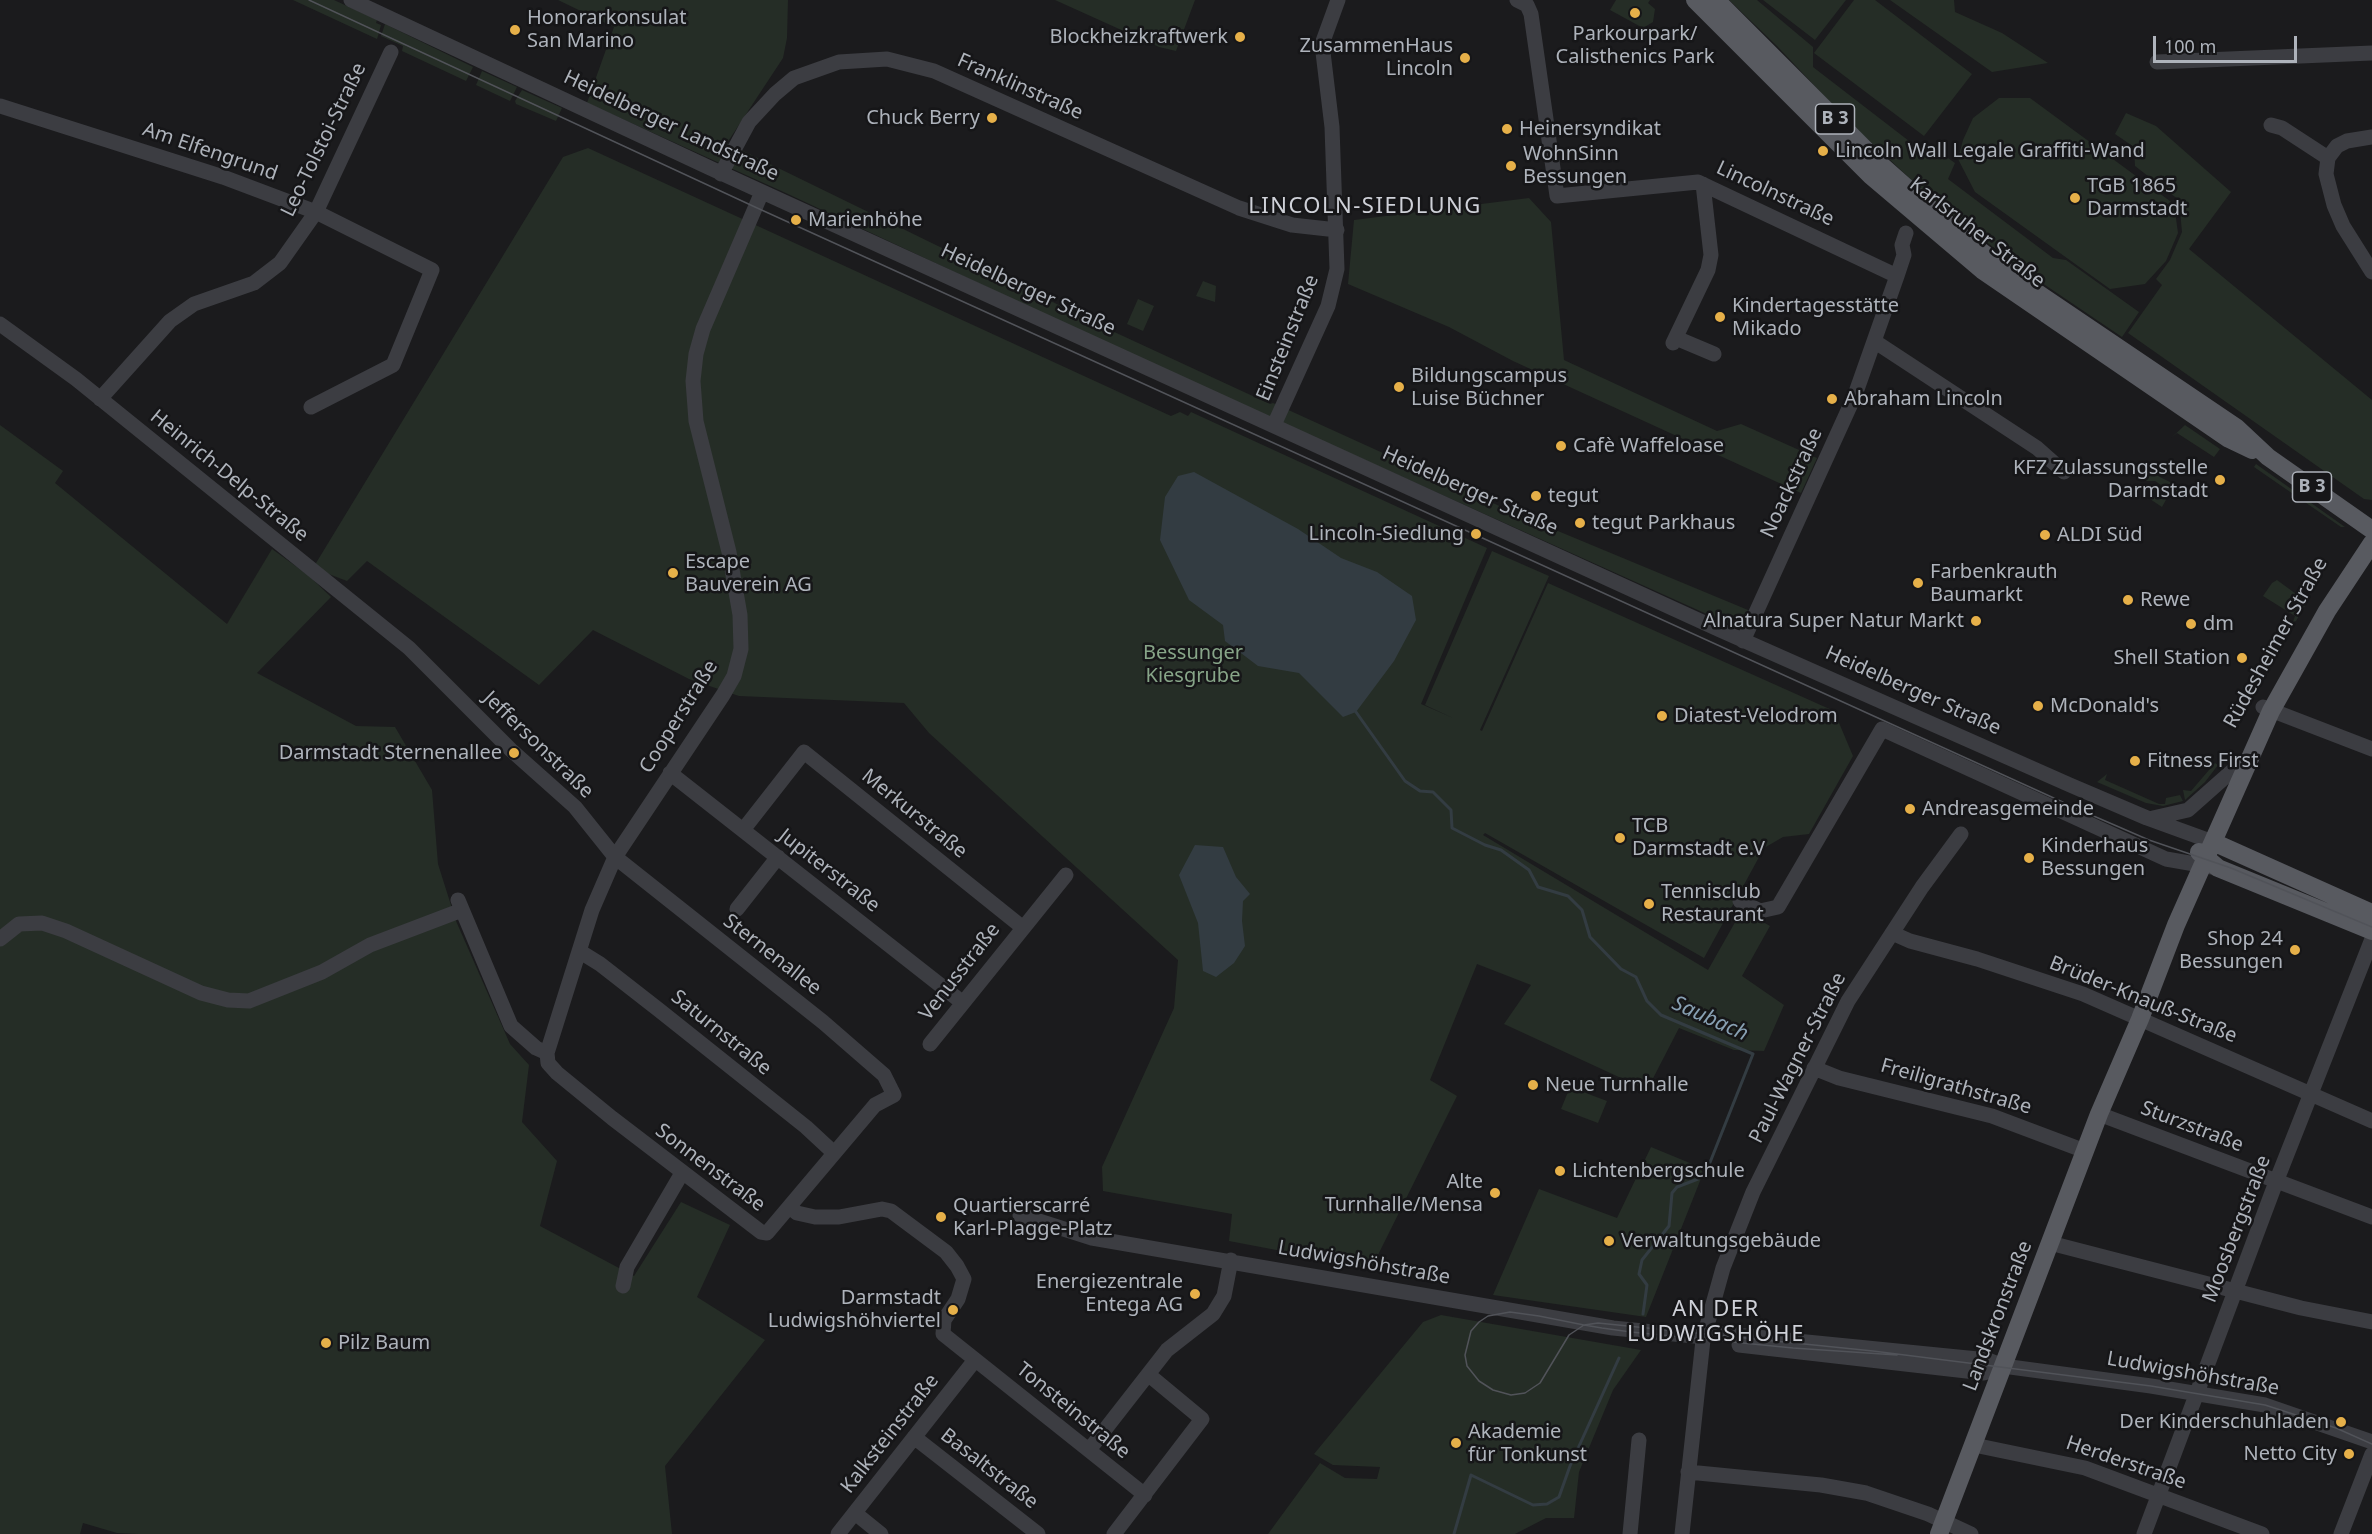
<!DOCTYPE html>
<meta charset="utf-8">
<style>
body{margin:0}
#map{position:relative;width:2372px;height:1534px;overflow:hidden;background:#1b1b1d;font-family:"Noto Sans",sans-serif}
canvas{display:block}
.scale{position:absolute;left:2153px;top:36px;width:144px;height:27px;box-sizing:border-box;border:3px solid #aeb3bb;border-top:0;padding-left:8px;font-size:18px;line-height:21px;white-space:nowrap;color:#aeb3bb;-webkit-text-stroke:4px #161618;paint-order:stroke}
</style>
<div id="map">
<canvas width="2372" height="1534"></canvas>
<div class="scale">100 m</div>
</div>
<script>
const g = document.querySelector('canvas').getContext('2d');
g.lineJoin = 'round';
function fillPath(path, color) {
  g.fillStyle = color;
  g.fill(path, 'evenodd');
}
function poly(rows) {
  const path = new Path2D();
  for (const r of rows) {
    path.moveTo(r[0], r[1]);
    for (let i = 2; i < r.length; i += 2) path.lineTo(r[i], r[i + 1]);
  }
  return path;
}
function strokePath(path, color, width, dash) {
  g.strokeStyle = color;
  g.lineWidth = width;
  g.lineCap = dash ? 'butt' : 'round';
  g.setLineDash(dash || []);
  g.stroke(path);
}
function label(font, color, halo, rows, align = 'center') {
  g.font = font + ' "Noto Sans",sans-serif';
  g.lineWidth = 5;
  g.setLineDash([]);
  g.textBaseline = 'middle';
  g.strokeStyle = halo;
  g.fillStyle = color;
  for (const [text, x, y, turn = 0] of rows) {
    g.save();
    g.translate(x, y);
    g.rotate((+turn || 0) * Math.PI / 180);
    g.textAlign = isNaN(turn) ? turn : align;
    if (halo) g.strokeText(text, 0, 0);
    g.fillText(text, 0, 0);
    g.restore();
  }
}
fillPath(poly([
 [293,0,334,0,377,20,376,23,381,25,378,36,377,39],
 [558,0,788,0,787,38,783,58,727,143,1110,330,1270,404,1273,403,1517,514,1748,610,1740,629,1136,357,788,194,587,103,614,27],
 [1055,0,1195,0,1176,51,1159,47],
 [1616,0,1650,0,1648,3,1655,9,1653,22,1643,28,1610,10],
 [1729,0,1757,0,1813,47,1813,67,1922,151,1928,144,1955,163,1948,179,2053,258,2066,260,2139,312,2122,337,2017,266,1932,199,1847,120,1777,46],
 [1763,0,1846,0,1815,40],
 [1854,0,1875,0,1972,74,1924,136,1814,53],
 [1890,0,1954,0,1955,12,2002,33,2048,63,1992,72],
 [385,24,473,67,466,81,402,51,403,46,381,36],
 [482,71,517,87,510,101,476,85],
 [522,90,562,108,556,121,516,104,515,101],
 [1999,98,2030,98,2174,204,2178,233,2166,261,2145,284,2110,289,1975,192,1958,159,1963,140,1973,118],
 [2126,113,2156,126,2231,192,2189,249,2372,400,2372,500,2364,499,2128,333,2162,285,2156,279,2170,260,2182,232,2179,200,2135,166,2134,147,2115,134],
 [588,148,1171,416,1180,412,1188,416,1191,412,1487,548,1421,704,1453,718,1425,705,1492,551,1549,576,1480,730,1482,731,1548,583,1834,711,1853,756,1809,834,1783,837,1764,848,1704,958,1485,833,1483,835,1708,970,1742,910,1770,926,1742,976,1784,1005,1764,1051,1734,1050,1679,1028,1647,1090,1504,1024,1531,985,1477,964,1430,1080,1457,1096,1370,1271,1350,1264,1229,1241,1232,1214,1103,1191,1102,1167,1174,1008,1178,960,929,733,904,703,739,696,689,679,593,630,539,685,367,561,347,581,313,568,563,157],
 [1529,198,1551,222,1564,360,1717,431,1741,424,1817,458,1801,493,1513,361,1449,327,1348,284,1354,220],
 [1203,281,1216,286,1215,302,1196,296],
 [1138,299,1154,306,1143,331,1127,324],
 [0,425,63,471,55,483,227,624,272,549,308,575,331,597,257,673,356,726,395,727,432,790,438,864,456,921,510,1044,529,1065,522,1122,557,1161,540,1226,634,1276,681,1202,730,1225,697,1297,765,1340,665,1466,672,1534,138,1534,117,1533,83,1523,80,1534,0,1534],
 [2185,425,2220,449,2214,457,2177,433,2171,438],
 [2256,464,2345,527,2341,527,2254,467],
 [2154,474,2180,487,2175,494,2155,481,2143,481,2147,475],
 [2149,487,2167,498,2162,507,2144,495,2144,490],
 [2277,580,2307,602,2296,621,2293,622,2295,616,2263,596,2272,583],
 [2215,763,2218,765,2205,782,2185,800,2183,790,2191,791],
 [2107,774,2105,780,2159,804,2165,804,2166,798,2180,795,2183,801,2163,806,2146,803,2097,782],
 [1570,1087,1607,1101,1598,1123,1561,1109],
 [1651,1147,1702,1168,1702,1176,1646,1317,1493,1295,1539,1189,1617,1218],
 [1441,1315,1641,1350,1613,1390,1579,1472,1574,1518,1546,1518,1515,1534,1268,1534,1320,1463,1345,1478,1377,1479,1380,1467,1333,1465,1314,1454,1423,1322]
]), '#252d26');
fillPath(poly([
 [1194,472,1298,529,1341,558,1377,572,1412,596,1416,620,1394,661,1356,712,1343,717,1299,673,1258,666,1225,641,1223,625,1189,600,1160,540,1165,497,1178,476],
 [1195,845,1223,847,1236,877,1250,894,1243,901,1242,921,1245,946,1234,963,1216,977,1203,971,1198,923,1179,875]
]), '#333c42');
strokePath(poly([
 [1356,712,1405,781,1420,791,1433,792,1451,810,1452,828,1485,845,1501,850,1529,870,1538,887,1568,896,1582,910,1590,937,1621,969,1636,977,1647,1001,1661,1015,1753,1054,1707,1170,1698,1179,1677,1187,1672,1193,1669,1226,1642,1260,1639,1274,1647,1285,1643,1314],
 [1454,1534,1471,1475,1533,1505,1547,1504,1559,1497,1570,1466,1619,1358]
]), '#333c42', 3);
strokePath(poly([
 [351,0,710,168,1720,630,2070,785,2147,818,2213,842],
 [1517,0,1527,5,1531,14,1557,196,1698,182,1897,276],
 [2157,62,2372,53],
 [0,106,223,177,316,212,432,270,393,365,311,407],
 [2271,125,2282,128,2328,158],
 [2372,137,2347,141,2337,146,2328,158,2326,174,2334,205,2343,226,2372,272],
 [721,174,749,122,775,94,794,78,839,62,887,59,934,71,1239,208,1292,225,1337,230],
 [0,324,76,379,409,648,511,750,575,807,615,857,823,1022,884,1075,894,1095,875,1105,767,1233,761,1232,612,1118,557,1073,548,1063,547,1053,592,910,615,857,723,695,734,676,741,649,740,615,729,552,696,421,693,381,696,354,703,329,762,192],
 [1676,338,1714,354],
 [1874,341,2037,448,2064,472],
 [1673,343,1708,270,1711,255,1703,184],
 [100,399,170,321,194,304,254,283,280,263,316,212,391,52],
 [1274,425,1328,306,1337,269,1332,127,1322,44,1338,0],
 [1743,641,1855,395,1897,276,1904,255,1902,245,1906,233],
 [2263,707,2372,749],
 [670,773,963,1003],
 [2153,818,2188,810,2232,771],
 [743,830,804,752,1022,927],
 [458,900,511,1026,536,1048,547,1053],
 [1740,901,1760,911,1778,907,1882,729,2166,859,2212,867],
 [737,909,778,857],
 [1892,933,1910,941,1977,959,2083,994,2372,1121],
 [0,939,19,924,42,923,66,931,201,993,228,1000,249,1001,322,972,370,945,462,910],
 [579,951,600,964,659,1010,806,1127,834,1153],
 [930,1044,1066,875],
 [1814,1068,1839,1078,1992,1116,2085,1151],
 [2099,1114,2372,1217],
 [790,1207,797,1213,815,1217,839,1217,882,1209,891,1211,946,1252,957,1266,964,1279,958,1299,944,1320,943,1334,1145,1495],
 [1020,1215,1092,1238,1613,1328,1704,1337],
 [2050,1243,2301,1308,2372,1322],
 [623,1286,627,1267,682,1173],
 [1705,1335,1716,1333,1988,1360,2003,1366,2151,1386,2265,1405,2372,1442],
 [1739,1345,1984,1373,2003,1366],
 [914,1437,1038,1534],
 [1974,1445,2085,1468,2262,1534],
 [1089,1450,1167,1350,1213,1314,1224,1296,1231,1260],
 [1688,1472,1821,1485,1866,1493,1928,1514,1971,1534],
 [855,1513,881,1534],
 [838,1534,975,1360],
 [1114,1534,1202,1419,1149,1375],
 [1630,1534,1639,1440],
 [1682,1534,1703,1340,1723,1268,1753,1192,1848,1001,1922,887,1961,834],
 [2144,1534,2276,1182,2372,939],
 [2341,1534,2372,1454]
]), '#3c3d42', 15);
strokePath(poly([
 [1695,0,1871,176,1982,270,2229,439,2252,450],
 [1716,0,1881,165,1959,234,2018,280,2237,428,2268,457,2372,530],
 [2213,842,2372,913],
 [2199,852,2218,868,2372,931],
 [1939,1534,2099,1114,2140,1019,2176,925,2271,711,2327,611,2372,543]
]), '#585a60', 18);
strokePath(poly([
 [309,0,755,207,2089,814,2149,840,2231,868,2372,927],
 [1897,1355,1793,1348,1631,1332,1602,1328,1584,1325,1539,1316,1510,1312,1488,1316,1479,1322,1471,1331,1465,1355,1467,1366,1479,1381,1493,1390,1511,1395,1525,1393,1540,1383,1569,1335,1584,1325,1598,1323,1873,1351,2151,1386,2265,1405,2336,1428,2372,1444]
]), '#515359', 1.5);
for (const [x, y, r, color] of [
 [1635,13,6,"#e6b049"],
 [515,30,6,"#e6b049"],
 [1240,37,6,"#e6b049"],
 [1465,58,6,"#e6b049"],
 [992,118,6,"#e6b049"],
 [1507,129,6,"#e6b049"],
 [1823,151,6,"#e6b049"],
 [1511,166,6,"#e6b049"],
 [2075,198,6,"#e6b049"],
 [796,220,6,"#e6b049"],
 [1720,317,6,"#e6b049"],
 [1399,387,6,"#e6b049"],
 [1832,399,6,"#e6b049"],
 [1561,446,6,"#e6b049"],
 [2220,480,6,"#e6b049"],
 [1536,496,6,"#e6b049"],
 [1580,523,6,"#e6b049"],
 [1476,534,6,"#e6b049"],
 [2045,535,6,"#e6b049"],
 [673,573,6,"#e6b049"],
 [1918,583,6,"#e6b049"],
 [2128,600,6,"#e6b049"],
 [1976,621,6,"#e6b049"],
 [2191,624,6,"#e6b049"],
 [2242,658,6,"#e6b049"],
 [2038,706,6,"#e6b049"],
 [1662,716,6,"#e6b049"],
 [514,753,6,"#e6b049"],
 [2135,761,6,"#e6b049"],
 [1910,809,6,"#e6b049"],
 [1620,838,6,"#e6b049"],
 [2029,858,6,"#e6b049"],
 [1649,904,6,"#e6b049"],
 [2295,950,6,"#e6b049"],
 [1533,1085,6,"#e6b049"],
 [1560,1171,6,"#e6b049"],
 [1495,1193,6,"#e6b049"],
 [941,1217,6,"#e6b049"],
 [1609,1241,6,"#e6b049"],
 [1195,1294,6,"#e6b049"],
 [953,1310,6,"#e6b049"],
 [326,1343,6,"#e6b049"],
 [2341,1422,6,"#e6b049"],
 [1456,1443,6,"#e6b049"],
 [2349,1454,6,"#e6b049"]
]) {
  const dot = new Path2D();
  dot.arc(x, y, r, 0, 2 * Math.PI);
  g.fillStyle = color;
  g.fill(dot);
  strokePath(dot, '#161618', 2);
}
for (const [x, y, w] of [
 [1835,119,39],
 [2312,487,39]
]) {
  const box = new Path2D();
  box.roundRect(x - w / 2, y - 15, w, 30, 4.5);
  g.fillStyle = '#161618';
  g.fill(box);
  strokePath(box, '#aeb3bb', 1.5);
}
label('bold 18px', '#aeb3bb', null, [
 ["B 3",1835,119],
 ["B 3",2312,487]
]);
label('20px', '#aeb3bb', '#161618', [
 ["Honorarkonsulat",527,18],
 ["San Marino",527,41],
 ["Parkourpark/",1635,34,"center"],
 ["Calisthenics Park",1635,57,"center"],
 ["Blockheizkraftwerk",1228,37,"right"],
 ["ZusammenHaus",1453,46,"right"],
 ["Lincoln",1453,69,"right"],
 ["Chuck Berry",980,118,"right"],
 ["Heinersyndikat",1519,129],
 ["Lincoln Wall Legale Graffiti-Wand",1835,151],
 ["WohnSinn",1523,154],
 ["Bessungen",1523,177],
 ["TGB 1865",2087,186],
 ["Darmstadt",2087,209],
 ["Marienhöhe",808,220],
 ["Kindertagesstätte",1732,306],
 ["Mikado",1732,329],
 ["Bildungscampus",1411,376],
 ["Luise Büchner",1411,399],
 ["Abraham Lincoln",1844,399],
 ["Cafè Waffeloase",1573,446],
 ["KFZ Zulassungsstelle",2208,468,"right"],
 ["Darmstadt",2208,491,"right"],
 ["tegut",1548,496],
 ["tegut Parkhaus",1592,523],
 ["Lincoln-Siedlung",1464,534,"right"],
 ["ALDI Süd",2057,535],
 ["Escape",685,562],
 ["Bauverein AG",685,585],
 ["Farbenkrauth",1930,572],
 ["Baumarkt",1930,595],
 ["Rewe",2140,600],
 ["Alnatura Super Natur Markt",1964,621,"right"],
 ["dm",2203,624],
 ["Shell Station",2230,658,"right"],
 ["McDonald's",2050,706],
 ["Diatest-Velodrom",1674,716],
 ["Darmstadt Sternenallee",502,753,"right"],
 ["Fitness First",2147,761],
 ["Andreasgemeinde",1922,809],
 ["TCB",1632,826],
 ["Darmstadt e.V",1632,849],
 ["Kinderhaus",2041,846],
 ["Bessungen",2041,869],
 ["Tennisclub",1661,892],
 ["Restaurant",1661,915],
 ["Shop 24",2283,939,"right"],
 ["Bessungen",2283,962,"right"],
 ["Neue Turnhalle",1545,1085],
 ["Lichtenbergschule",1572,1171],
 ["Alte",1483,1182,"right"],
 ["Turnhalle/Mensa",1483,1205,"right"],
 ["Quartierscarré",953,1206],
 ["Karl-Plagge-Platz",953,1229],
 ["Verwaltungsgebäude",1621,1241],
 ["Energiezentrale",1183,1282,"right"],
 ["Entega AG",1183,1305,"right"],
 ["Darmstadt",941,1298,"right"],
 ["Ludwigshöhviertel",941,1321,"right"],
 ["Pilz Baum",338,1343],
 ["Der Kinderschuhladen",2329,1422,"right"],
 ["Akademie",1468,1432],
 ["für Tonkunst",1468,1455],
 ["Netto City",2337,1454,"right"]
], 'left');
label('20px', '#aeb3bb', '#161618', [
 ["Franklinstraße",1020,87,24],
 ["Heidelberger Landstraße",671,126,25],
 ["Leo-Tolstoi-Straße",324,140,-64],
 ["Am Elfengrund",210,152,19],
 ["Lincolnstraße",1775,194,25],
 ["Karlsruher Straße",1977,233,38],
 ["Heidelberger Straße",1028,290,25],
 ["Einsteinstraße",1288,338,-68],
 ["Heinrich-Delp-Straße",229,476,39],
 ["Noackstraße",1792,483,-65],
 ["Heidelberger Straße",1470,491,24],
 ["Rüdesheimer Straße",2276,643,-61],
 ["Heidelberger Straße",1913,691,24],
 ["Cooperstraße",679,717,-58],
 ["Jeffersonstraße",538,745,44],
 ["Merkurstraße",914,814,39],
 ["Jupiterstraße",829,871,38],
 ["Sternenallee",772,955,38],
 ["Venusstraße",960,972,-52],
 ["Brüder-Knauß-Straße",2143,1000,22],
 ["Saturnstraße",721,1033,39],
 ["Paul-Wagner-Straße",1798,1058,-63],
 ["Freiligrathstraße",1956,1087,16],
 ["Sturzstraße",2192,1127,21],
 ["Sonnenstraße",710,1168,37],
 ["Moosbergstraße",2237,1229,-69],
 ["Ludwigshöhstraße",1364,1263,10],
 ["Landskronstraße",1998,1316,-69],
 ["Ludwigshöhstraße",2193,1374,10],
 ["Tonsteinstraße",1073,1411,39],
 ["Kalksteinstraße",890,1434,-52],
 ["Herderstraße",2126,1463,19],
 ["Basaltstraße",989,1469,38]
]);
label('20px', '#87a588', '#161618', [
 ["Bessunger",1193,653],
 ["Kiesgrube",1193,676]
]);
label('italic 21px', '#88a0b3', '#161618', [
 ["Saubach",1710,1019,24]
]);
g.letterSpacing = '1.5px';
label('22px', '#cfd1d8', '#161618', [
 ["LINCOLN-SIEDLUNG",1365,207],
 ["AN DER",1716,1310],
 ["LUDWIGSHÖHE",1716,1335]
]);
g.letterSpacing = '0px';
</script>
